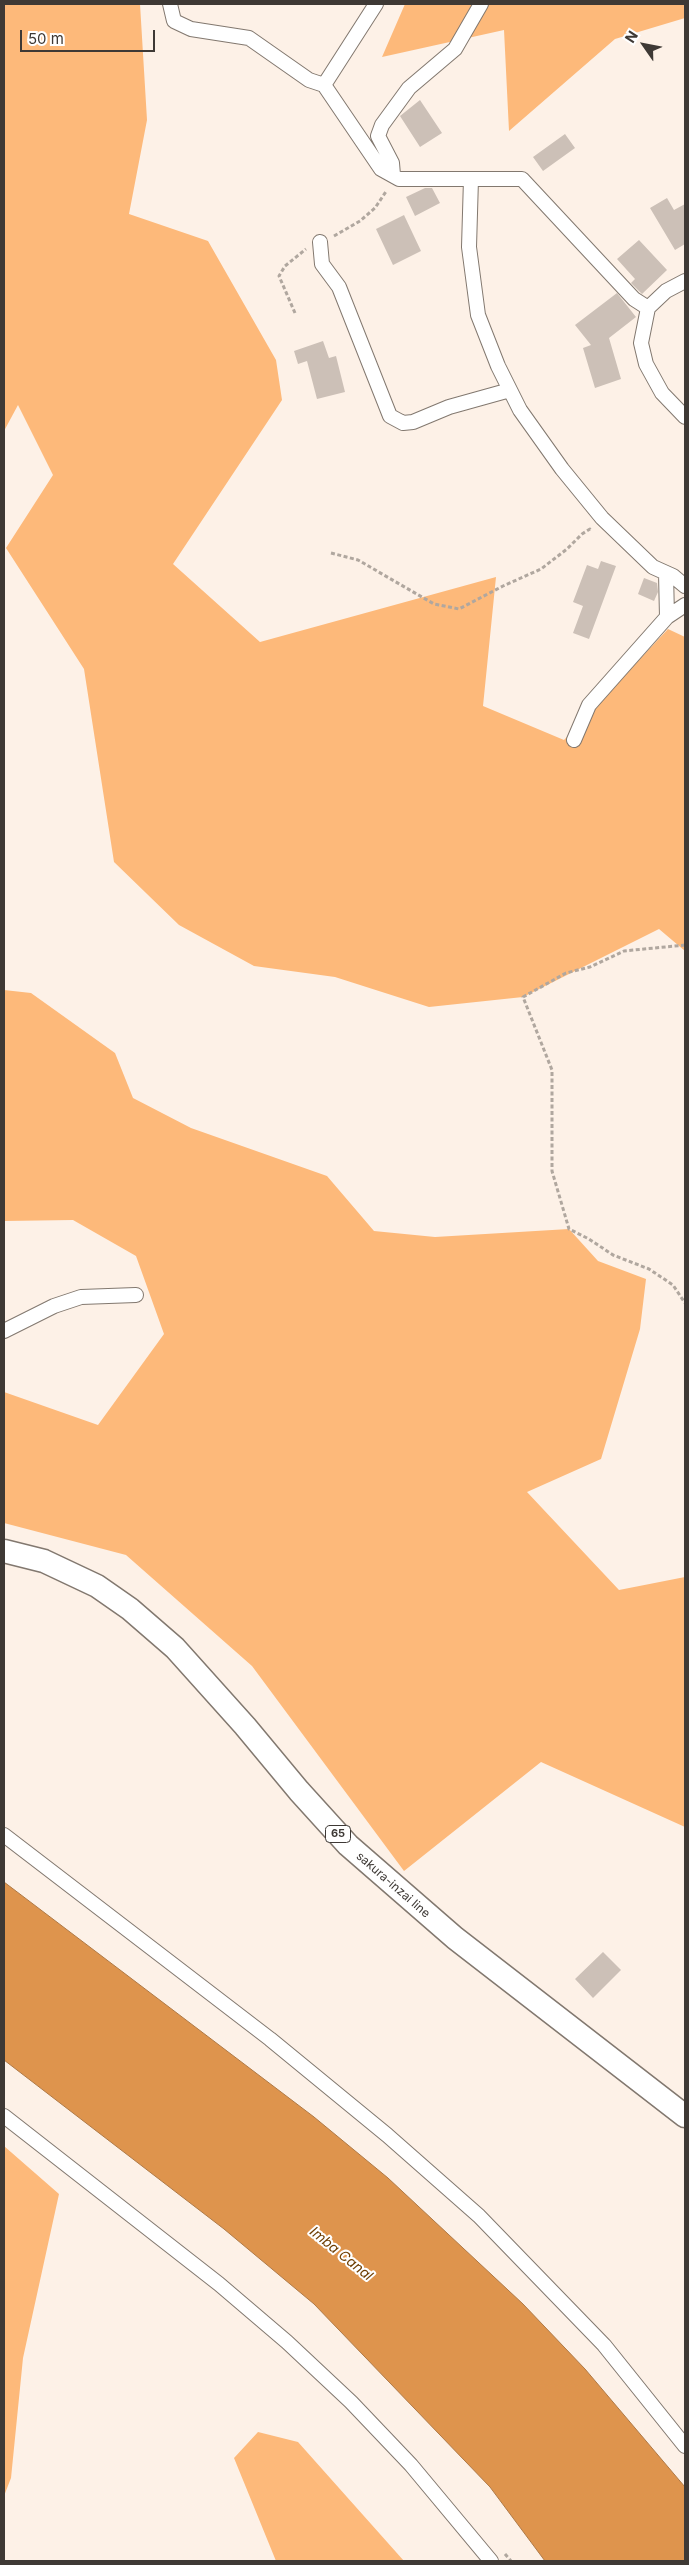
<!DOCTYPE html>
<style>
body{margin:0}
#map{position:relative;width:689px;height:2565px;overflow:hidden;background:#fdf1e7;font-family:Inter,sans-serif}
canvas{display:block}
.frame{position:absolute;inset:0;border:5px solid #3e3935;pointer-events:none}
.north{position:absolute;left:619px;top:20px;width:50px;height:50px;-webkit-text-stroke:4px #fff;paint-order:stroke;rotate:303deg;font-size:14px;font-weight:700;line-height:20px;text-align:center;color:#3e3935}
.north::after{content:'';display:block;margin:auto;width:18px;height:22px;background:#3e3935;clip-path:polygon(50% 0,100% 100%,50% 72%,0 100%)}
.scale{position:absolute;left:20px;top:30px;width:135px;height:22px;box-sizing:border-box;border:2px solid #3e3935;border-top:0;padding-left:6px;font-size:15px;line-height:18px;white-space:nowrap;color:#3e3935;-webkit-text-stroke:4px #fff;paint-order:stroke}
</style>
<div id="map">
<canvas width="689" height="2565"></canvas>
<div class="frame"></div>
<div class="north">N</div>
<div class="scale">50 m</div>
</div>
<script>
const g = document.querySelector('canvas').getContext('2d');
g.lineJoin = 'round';
function fillPath(path, color) {
  g.fillStyle = color;
  g.fill(path, 'evenodd');
}
function poly(rows) {
  const path = new Path2D();
  for (const r of rows) {
    path.moveTo(r[0], r[1]);
    for (let i = 2; i < r.length; i += 2) path.lineTo(r[i], r[i + 1]);
  }
  return path;
}
function strokePath(path, color, width, dash) {
  g.strokeStyle = color;
  g.lineWidth = width;
  g.lineCap = dash ? 'butt' : 'round';
  g.setLineDash(dash || []);
  g.stroke(path);
}
function label(font, color, halo, rows, align = 'center') {
  g.font = font + ' Inter,sans-serif';
  g.lineWidth = 4;
  g.setLineDash([]);
  g.textBaseline = 'middle';
  g.strokeStyle = halo;
  g.fillStyle = color;
  for (const [text, x, y, turn = 0] of rows) {
    g.save();
    g.translate(x, y);
    g.rotate((+turn || 0) * Math.PI / 180);
    g.textAlign = isNaN(turn) ? turn : align;
    if (halo) g.strokeText(text, 0, 0);
    g.fillText(text, 0, 0);
    g.restore();
  }
}
fillPath(poly([
 [4,4,140,4,147,120,129,214,208,241,276,360,282,400,173,564,260,642,496,577,483,706,564,740,668,629,685,637,685,951,659,929,523,997,429,1007,335,977,254,966,179,925,114,862,84,669,6,548,53,475,18,405,4,431],
 [405,4,685,4,685,18,615,39,509,131,504,30,382,57],
 [4,990,31,993,115,1053,133,1098,191,1128,327,1176,374,1231,435,1237,569,1229,598,1261,646,1279,640,1329,601,1459,527,1492,619,1590,685,1577,685,1827,541,1762,404,1871,252,1666,126,1555,4,1523,4,1392,98,1425,164,1334,136,1256,73,1220,4,1221],
 [4,2146,59,2194,23,2358,11,2478,4,2496],
 [258,2432,298,2442,404,2561,276,2561,234,2458]
]), '#fdb97a');
const water = poly([
 [4,1882,314,2117,388,2178,523,2304,585,2369,685,2487,685,2561,545,2561,490,2487,314,2304,224,2229,4,2060,4,1882]
]);
fillPath(water, '#de944d');
strokePath(water, '#ae7946', 1);
fillPath(poly([
 [420,100,442,133,420,147,400,116],
 [565,134,575,148,543,171,533,157],
 [425,188,432,188,440,203,415,216,406,197],
 [667,198,674,210,685,204,685,244,675,250,650,208],
 [404,215,421,251,393,265,376,229],
 [639,240,667,270,642,294,631,283,635,279,617,259],
 [617,293,636,317,609,338,621,379,595,388,583,348,591,345,575,325],
 [323,341,329,358,336,356,345,392,317,399,307,361,298,364,294,351],
 [601,561,616,566,589,639,573,633,583,606,573,602,587,565,598,569],
 [644,578,657,583,658,592,654,601,638,594],
 [603,1952,621,1970,593,1998,575,1979]
]), '#ccc0b7');
const minor = poly([
 [170,4,174,21,191,29,249,38,309,80,324,85,381,169,399,179,522,179,634,299,648,308],
 [324,85,376,4],
 [393,175,392,163,378,136,382,125,409,88,455,49,481,4],
 [471,179,469,247,478,315,498,366,520,410,562,469,602,518,653,567,673,576,685,586],
 [320,242,322,264,339,287,390,416,403,423,413,422,449,407,510,390],
 [685,281,666,291,648,308,641,343,646,364,662,393,685,417],
 [666,573,667,617],
 [574,740,589,705,667,617,685,605],
 [4,1331,54,1306,81,1297,136,1295],
 [4,1835,270,2039,387,2135,479,2216,604,2345,685,2446],
 [4,2116,219,2284,287,2342,351,2402,411,2465,491,2561]
]);
const primary = poly([
 [4,1551,44,1561,97,1586,130,1609,175,1648,245,1726,299,1791,348,1845,455,1938,685,2116]
]);
strokePath(minor, '#82786f', 16);
strokePath(primary, '#82786f', 25);
strokePath(poly([
 [334,236,360,221,375,208,387,190],
 [295,313,279,276,285,266,306,249],
 [331,553,358,560,434,604,459,609,503,586,541,569,567,549,582,534,590,529,592,531],
 [685,945,624,951,590,967,566,973,523,997,552,1070,552,1171,569,1229,589,1239,613,1255,649,1269,673,1285,685,1303],
 [505,2554,511,2561]
]), '#b0a79f', 3, [4, 2.5]);
strokePath(minor, '#fff', 14);
strokePath(primary, '#fff', 22);
for (const [x, y, w] of [
 [338,1834,25]
]) {
  const box = new Path2D();
  box.roundRect(x - w / 2, y - 8.5, w, 17, 4);
  g.fillStyle = '#fff';
  g.fill(box);
  strokePath(box, '#3e3935', 1);
}
label('bold 11px', '#3e3935', null, [
 ["65",338,1834]
]);
label('12px', '#3e3935', '#fff', [
 ["sakura-inzai line",393,1885,41]
]);
label('italic 14px', '#6f3f04', '#fff', [
 ["Imba Canal",341,2254,39]
]);
</script>
